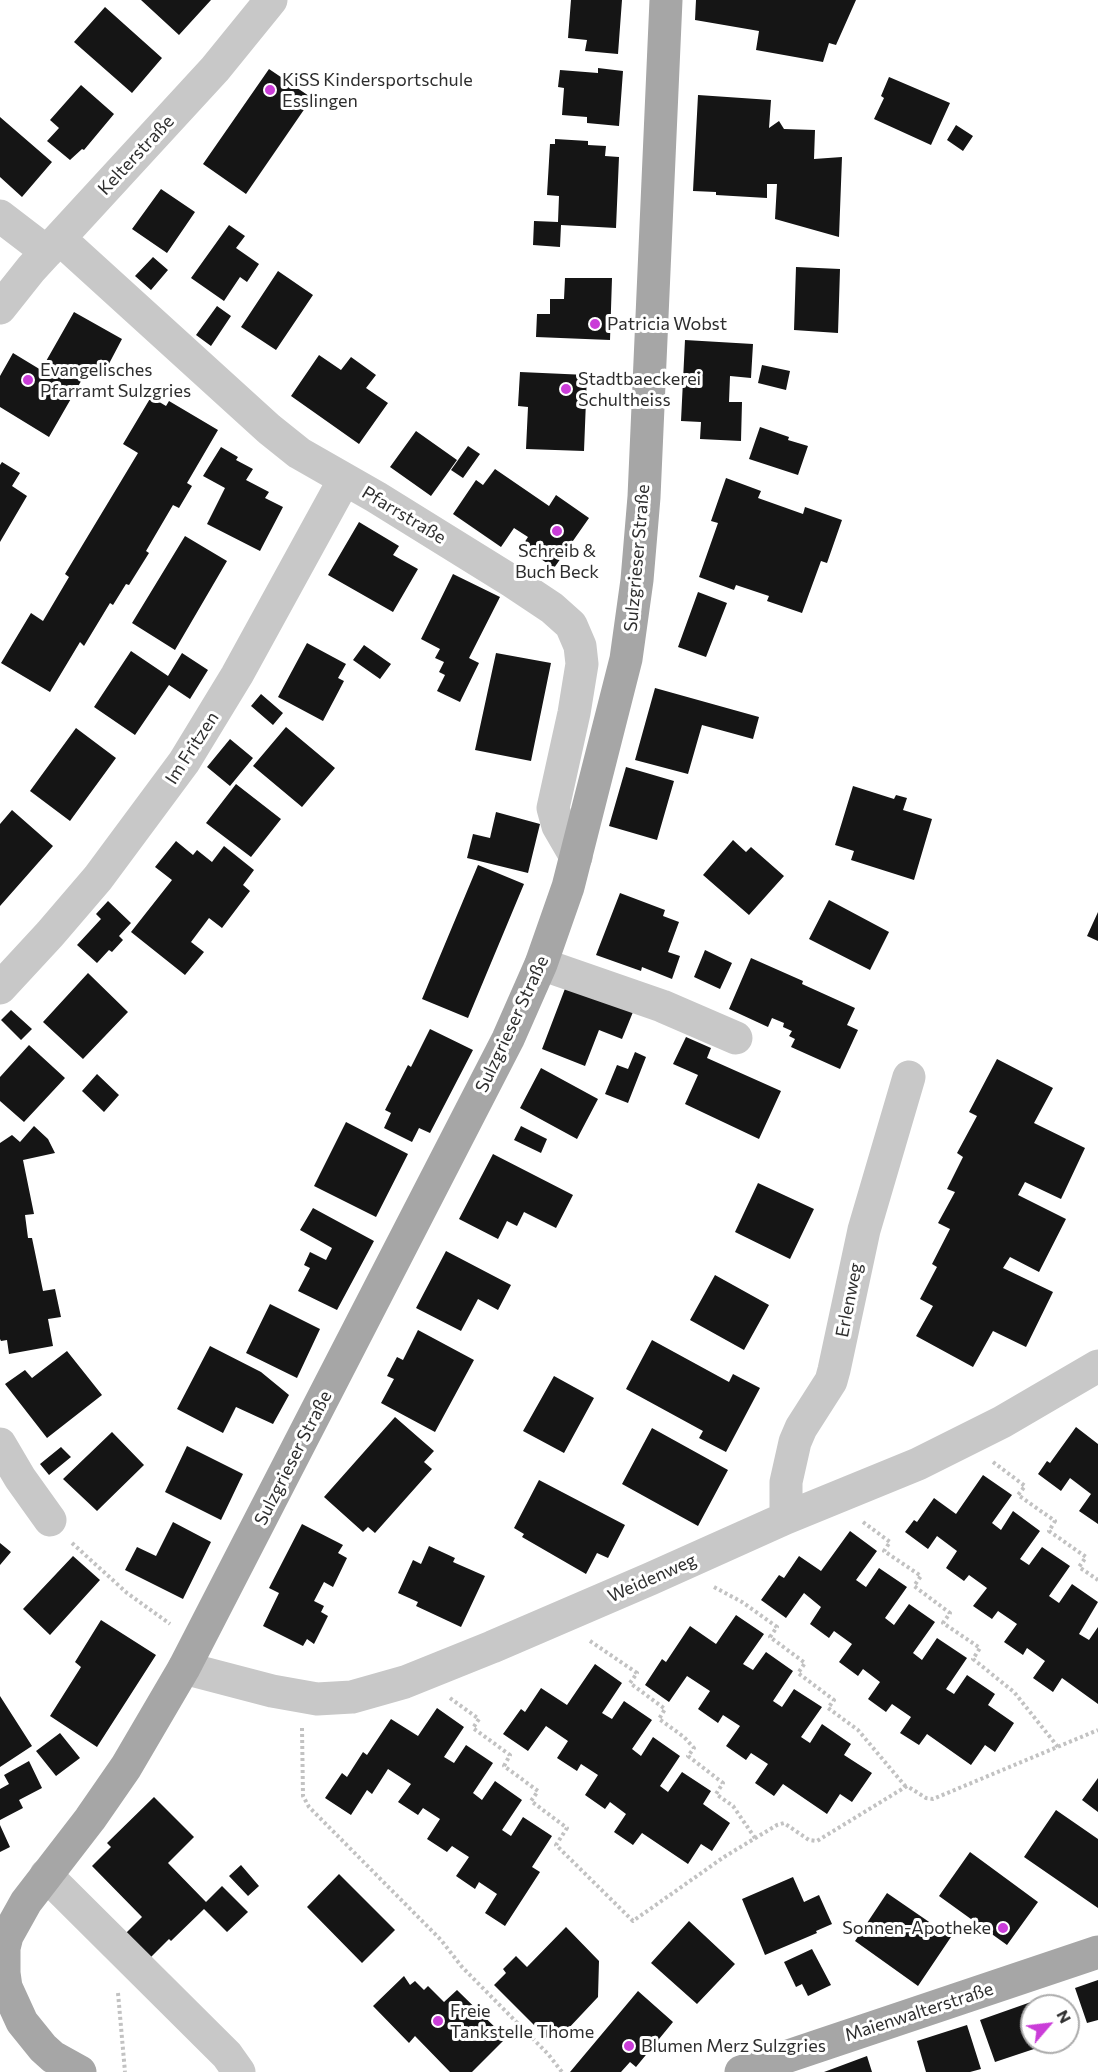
<!DOCTYPE html>
<meta charset="utf-8">
<style>
body{margin:0}
#map{position:relative;width:1098px;height:2072px;overflow:hidden;background:#fff;font-family:Commissioner,sans-serif}
canvas{display:block}
.north{position:absolute;left:1020px;top:1994px;width:60px;height:60px;box-sizing:border-box;background:#fff;border:2px solid #ababab;border-radius:50%;rotate:62deg;font-size:16px;font-weight:700;line-height:24px;text-align:center;color:#2e2e2e}
.north::after{content:'';display:block;margin:auto;width:21px;height:27px;background:#ca3dd8;clip-path:polygon(50% 0,100% 100%,50% 72%,0 100%)}
</style>
<div id="map">
<canvas width="1098" height="2072"></canvas>
<div class="north">N</div>
</div>
<script>
const g = document.querySelector('canvas').getContext('2d');
g.lineJoin = 'round';
function fillPath(path, color) {
  g.fillStyle = color;
  g.fill(path, 'evenodd');
}
function poly(rows) {
  const path = new Path2D();
  for (const r of rows) {
    path.moveTo(r[0], r[1]);
    for (let i = 2; i < r.length; i += 2) path.lineTo(r[i], r[i + 1]);
  }
  return path;
}
function strokePath(path, color, width, dash) {
  g.strokeStyle = color;
  g.lineWidth = width;
  g.lineCap = dash ? 'butt' : 'round';
  g.setLineDash(dash || []);
  g.stroke(path);
}
function label(font, color, halo, rows, align = 'center') {
  g.font = font + ' Commissioner,sans-serif';
  g.lineWidth = 6;
  g.setLineDash([]);
  g.textBaseline = 'middle';
  g.strokeStyle = halo;
  g.fillStyle = color;
  for (const [text, x, y, turn = 0] of rows) {
    g.save();
    g.translate(x, y);
    g.rotate((+turn || 0) * Math.PI / 180);
    g.textAlign = isNaN(turn) ? turn : align;
    if (halo) g.strokeText(text, 0, 0);
    g.fillText(text, 0, 0);
    g.restore();
  }
}
fillPath(poly([
 [141,0,211,0,179,35],
 [571,0,622,0,618,54,585,51,587,40,568,38],
 [696,0,856,0,836,45,829,43,823,62,756,50,759,31,695,20],
 [105,7,162,58,132,93,74,42],
 [598,68,623,71,619,126,587,123,587,117,562,115,564,88,558,87,560,70,598,73],
 [269,69,312,98,246,194,203,164],
 [889,77,950,103,931,145,874,119,884,98,881,96],
 [81,85,114,114,84,150,82,149,70,160,47,141,59,128,50,120],
 [698,95,771,100,769,128,779,121,784,129,815,130,814,159,842,157,839,237,775,219,777,184,767,184,767,198,716,195,716,192,693,191],
 [0,117,52,162,22,197,0,177],
 [956,125,973,136,963,151,947,140],
 [555,139,588,141,588,145,606,146,605,156,619,157,616,228,561,225,560,247,533,245,534,221,558,222,559,196,547,195,550,144,555,144],
 [161,189,195,212,167,253,132,229],
 [229,225,245,236,236,248,259,264,247,282,240,277,224,301,191,278],
 [153,257,168,270,151,290,135,276],
 [796,267,840,269,838,333,794,330],
 [278,271,313,295,276,350,241,327],
 [565,278,612,278,610,340,536,337,537,314,550,314,550,299,564,299],
 [217,306,231,316,211,346,196,335],
 [74,312,122,339,102,377,88,369,49,437,0,407,0,376,13,353,41,370],
 [685,340,753,344,751,378,730,376,729,402,742,402,741,441,700,439,701,422,681,421],
 [319,355,341,370,351,357,376,375,366,388,388,403,359,444,291,396],
 [762,365,790,371,786,390,758,383],
 [520,372,587,375,584,451,526,449,528,407,518,406],
 [151,397,166,406,169,401,218,430,187,483,192,486,179,508,173,505,146,551,149,553,129,585,126,584,113,605,110,603,84,646,80,642,50,692,1,663,31,613,43,621,69,577,65,574,138,453,123,444],
 [760,427,789,437,788,440,808,446,798,475,749,459],
 [416,431,457,460,431,496,390,467],
 [468,446,480,454,463,478,451,470],
 [221,447,238,457,236,460,253,469,246,480,269,492,265,498,283,507,260,551,207,524,225,488,203,476],
 [2,462,20,473,12,486,27,496,0,542,0,465],
 [495,469,549,506,556,495,589,518,554,568,522,546,528,537,514,528,501,547,453,514,476,480,483,485],
 [726,478,761,491,758,498,803,514,805,507,842,520,827,563,821,561,802,613,767,601,769,596,736,585,734,590,699,577,718,523,711,521],
 [359,522,399,546,393,555,418,569,393,612,328,575],
 [185,536,227,561,175,650,132,623],
 [453,574,500,597,469,658,479,663,460,702,437,691,445,675,439,672,444,662,435,658,440,649,421,639],
 [698,592,727,603,706,657,678,647],
 [307,643,346,664,338,678,344,681,323,721,278,697],
 [364,645,391,664,380,679,353,660],
 [131,651,168,676,182,653,208,670,190,699,169,685,135,735,94,707],
 [496,653,551,663,531,761,475,750],
 [655,688,759,717,753,739,702,725,688,774,635,760],
 [261,694,283,713,273,725,251,706],
 [286,727,335,768,302,807,253,766],
 [76,728,116,758,70,821,30,791],
 [230,739,253,758,230,786,207,767],
 [626,767,674,781,657,840,609,826],
 [236,784,281,819,251,857,206,823],
 [853,786,894,799,896,795,907,798,903,810,932,819,914,880,851,860,854,851,835,845],
 [12,810,53,846,0,906,0,824],
 [496,812,540,824,528,873,467,858,473,834,490,838],
 [733,840,746,852,751,847,784,876,749,915,703,875],
 [176,841,193,855,197,850,212,862,224,846,254,870,243,885,250,891,222,928,209,918,191,942,204,952,185,975,131,932,172,880,155,867],
 [478,865,524,884,468,1018,422,999],
 [620,893,665,910,663,916,679,922,668,952,680,956,672,979,642,967,641,971,596,955],
 [829,900,889,932,870,970,809,939],
 [108,901,131,923,119,936,123,940,112,952,109,950,97,963,77,945,101,919,96,914],
 [1098,912,1098,941,1087,936],
 [705,950,732,963,720,989,694,977],
 [751,958,803,981,802,984,855,1008,847,1025,858,1030,840,1069,791,1047,795,1039,789,1036,792,1031,783,1027,784,1023,772,1018,768,1027,729,1009],
 [88,973,128,1012,83,1059,43,1022],
 [566,986,633,1012,622,1039,599,1030,585,1066,542,1049],
 [11,1010,32,1029,21,1040,1,1020],
 [430,1029,473,1050,430,1133,419,1128,412,1142,384,1128,391,1113,385,1110,408,1065,411,1067],
 [686,1037,711,1048,707,1058,781,1091,759,1139,685,1104,698,1075,673,1064],
 [29,1045,65,1078,24,1122,0,1101,0,1077],
 [635,1052,646,1057,628,1103,605,1094,617,1065,628,1069],
 [997,1059,1053,1088,1034,1123,1085,1148,1061,1199,1025,1182,1018,1195,1066,1219,1039,1272,1010,1257,1003,1268,1053,1292,1026,1347,993,1331,973,1367,916,1336,933,1306,920,1299,937,1267,932,1264,950,1229,938,1223,955,1192,947,1189,963,1157,957,1153,977,1116,969,1112],
 [541,1068,598,1099,577,1139,520,1108],
 [97,1074,119,1095,104,1112,82,1091],
 [346,1122,408,1154,376,1217,314,1186],
 [34,1126,48,1139,55,1153,23,1160,34,1214,25,1215,28,1238,32,1238,43,1291,55,1289,61,1317,48,1319,53,1346,9,1354,7,1340,1,1341,0,1339,0,1143,12,1135,20,1142],
 [521,1126,547,1139,541,1153,514,1140],
 [493,1154,573,1195,556,1228,524,1212,517,1226,507,1221,498,1239,459,1219],
 [758,1183,814,1209,790,1259,735,1232],
 [313,1208,374,1241,337,1310,298,1291,310,1268,304,1265,310,1252,326,1260,332,1248,300,1230],
 [446,1251,511,1285,498,1310,478,1299,461,1331,416,1308],
 [715,1275,769,1305,744,1350,690,1320],
 [270,1304,320,1329,297,1378,246,1353],
 [418,1330,474,1360,435,1432,381,1403,394,1379,387,1376,397,1357,403,1360],
 [652,1340,729,1382,733,1374,760,1388,726,1452,699,1438,703,1431,626,1389],
 [210,1346,261,1372,289,1395,273,1424,236,1407,223,1433,177,1409],
 [67,1351,102,1395,47,1438,5,1384,25,1370,32,1378],
 [554,1376,594,1398,564,1453,523,1431],
 [395,1417,434,1451,424,1462,432,1469,375,1533,368,1527,363,1532,324,1497],
 [1076,1427,1098,1444,1098,1524,1079,1511,1091,1494,1070,1478,1061,1491,1038,1474,1047,1461,1050,1463],
 [652,1428,728,1470,698,1526,622,1484],
 [112,1432,144,1465,97,1511,63,1479],
 [187,1446,243,1474,221,1520,165,1492],
 [61,1447,71,1457,49,1475,40,1464],
 [983,1475,1012,1495,992,1523,1001,1530,1013,1511,1040,1531,1020,1559,1029,1565,1042,1547,1070,1566,1049,1596,1059,1603,1072,1584,1098,1602,1079,1634,1089,1640,1098,1627,1098,1704,1062,1678,1053,1692,1033,1678,1045,1661,1027,1648,1023,1655,1004,1642,1017,1624,998,1611,992,1619,973,1606,987,1588,969,1575,964,1581,946,1568,957,1551,937,1536,928,1549,905,1532,914,1520,917,1522,934,1498,956,1514],
 [539,1480,625,1525,608,1558,597,1553,586,1574,522,1537,524,1534,514,1528],
 [173,1522,211,1542,183,1599,125,1570,137,1547,156,1556],
 [302,1524,343,1545,338,1553,347,1558,333,1587,324,1582,314,1601,324,1606,321,1612,328,1616,314,1644,307,1639,303,1646,263,1626,279,1593,269,1588],
 [850,1531,877,1551,856,1580,866,1587,879,1568,907,1587,885,1618,894,1625,909,1604,935,1622,913,1653,922,1660,937,1638,967,1658,946,1689,954,1694,967,1675,995,1694,988,1705,1014,1723,995,1752,985,1745,971,1765,927,1734,919,1745,900,1733,911,1717,892,1704,886,1712,868,1699,880,1682,863,1669,858,1676,839,1662,852,1644,834,1631,829,1638,810,1624,821,1607,804,1593,786,1618,761,1600,779,1575,784,1578,799,1556,821,1571],
 [0,1543,11,1552,0,1565],
 [429,1546,455,1558,453,1562,485,1576,461,1627,416,1606,418,1602,398,1593,413,1560,421,1564],
 [73,1556,100,1580,50,1635,23,1609],
 [736,1615,764,1634,743,1664,753,1670,766,1652,793,1671,773,1701,782,1707,794,1689,822,1707,801,1737,810,1743,822,1724,851,1744,844,1755,872,1773,852,1802,840,1794,827,1814,783,1784,774,1796,755,1783,768,1764,751,1753,746,1760,726,1746,740,1726,723,1715,718,1723,698,1709,710,1691,687,1676,669,1702,645,1685,662,1659,666,1662,690,1626,716,1644],
 [101,1620,156,1655,97,1747,50,1716,81,1667,75,1662],
 [595,1664,622,1683,602,1713,612,1719,624,1701,652,1720,632,1749,641,1756,653,1737,680,1756,660,1786,668,1792,682,1772,711,1791,703,1804,730,1823,712,1851,701,1844,688,1864,642,1833,633,1845,614,1832,626,1814,610,1802,605,1809,585,1795,598,1775,581,1764,577,1771,557,1758,568,1741,546,1726,528,1751,503,1734,521,1709,525,1712,541,1688,567,1705],
 [0,1696,32,1746,0,1767],
 [437,1708,464,1727,444,1757,454,1763,466,1745,493,1763,473,1793,482,1800,495,1781,522,1800,502,1830,511,1836,523,1817,552,1836,532,1867,540,1872,505,1926,485,1913,497,1894,479,1882,475,1889,456,1876,469,1857,452,1846,447,1852,427,1839,440,1819,423,1808,418,1815,398,1802,411,1784,388,1769,372,1794,367,1790,351,1815,325,1798,342,1773,347,1777,363,1752,367,1755,391,1719,418,1736],
 [60,1733,80,1758,56,1776,36,1751],
 [29,1761,42,1788,19,1800,23,1808,0,1820,0,1789,9,1784,4,1775],
 [1098,1778,1098,1812,1082,1800],
 [154,1797,194,1837,168,1863,206,1902,222,1886,248,1912,227,1932,204,1909,171,1941,169,1939,147,1961,123,1936,142,1917,92,1866,111,1847,107,1843],
 [1056,1810,1098,1839,1098,1908,1024,1857],
 [0,1825,10,1847,0,1852],
 [970,1852,1038,1902,1007,1945,939,1896],
 [241,1865,259,1886,248,1896,229,1876],
 [339,1874,395,1930,362,1963,307,1907],
 [793,1877,804,1902,819,1895,832,1924,816,1931,817,1933,765,1955,742,1899],
 [887,1893,951,1937,918,1986,855,1941],
 [689,1921,735,1964,697,2004,651,1963],
 [566,1927,599,1961,598,1997,566,2031,562,2028,550,2041,494,1985,506,1973,503,1969,516,1956,527,1967],
 [812,1949,831,1985,808,1996,802,1984,796,1987,784,1962],
 [404,1976,410,1985,415,1981,424,1990,428,1986,444,2002,457,1990,506,2038,472,2072,450,2072,415,2036,409,2043,373,2006],
 [1098,1980,1098,2020,1087,2023,1075,1988],
 [638,1991,673,2022,636,2067,630,2062,621,2072,570,2072],
 [1062,2000,1064,2006,1045,2006],
 [1031,2002,1032,2042,1045,2042,1046,2045,995,2062,980,2020],
 [967,2025,981,2069,970,2072,926,2072,917,2041],
 [867,2056,872,2072,824,2072]
]), '#151515');
strokePath(poly([
 [993,1462,1025,1486,1018,1495,1055,1521,1049,1531,1086,1557,1079,1567,1098,1580],
 [863,1522,890,1542,884,1551,921,1576,914,1586,950,1613,943,1623,980,1648,973,1659,1014,1692,1058,1747],
 [72,1543,127,1593,170,1624],
 [714,1587,742,1602,777,1627,770,1637,805,1663,798,1673,834,1700,828,1708,858,1730,906,1787],
 [590,1641,637,1673,630,1683,665,1709,659,1719,684,1737,694,1748,688,1756,723,1783,716,1794,733,1806,755,1838],
 [450,1698,479,1719,473,1728,510,1755,504,1766,538,1791,531,1801,567,1828,556,1845,633,1921,724,1857,777,1825,784,1823,809,1840,817,1841,907,1786,926,1798,933,1799,1098,1730],
 [302,1728,303,1796,309,1807,441,1940,462,1967,548,2054,562,2072],
 [118,1993,125,2072]
]), '#c2c2c2', 4, [3, 3]);
strokePath(poly([
 [0,216,47,252],
 [60,239,269,429,299,453,376,497,513,582,552,608,571,625,580,646,582,664,574,713,553,808,558,826,576,857],
 [0,308,31,269,215,69,271,0],
 [541,964,662,1006,736,1038],
 [0,988,50,934,98,878,184,762,237,675,344,480],
 [0,1444,20,1478,50,1520],
 [786,1518,786,1482,795,1442,801,1428,831,1381,834,1370,864,1230,909,1077],
 [184,1668,272,1691,317,1699,352,1697,405,1682,492,1647,650,1579,786,1518,918,1464,1002,1422,1098,1366],
 [46,1875,227,2055,239,2072]
]), '#c8c8c8', 33);
strokePath(poly([
 [80,2072,53,2057,43,2048,22,2022,6,1987,4,1973,4,1948,7,1936,26,1902,90,1819,126,1767,184,1668,508,1039,541,964,568,887,626,659,637,580,644,497,666,0],
 [741,2072,1098,1952]
]), '#a6a6a6', 33);
for (const [x, y, r, color] of [
 [270,90,6,"#ca3dd8"],
 [595,324,6,"#ca3dd8"],
 [28,380,6,"#ca3dd8"],
 [566,389,6,"#ca3dd8"],
 [557,531,6,"#ca3dd8"],
 [1003,1928,6,"#ca3dd8"],
 [438,2021,6,"#ca3dd8"],
 [629,2046,6,"#ca3dd8"]
]) {
  const dot = new Path2D();
  dot.arc(x, y, r, 0, 2 * Math.PI);
  g.fillStyle = color;
  g.fill(dot);
  strokePath(dot, '#fff', 2);
}
label('18px', '#2e2e2e', '#fff', [
 ["KiSS Kindersportschule",282,80],
 ["Esslingen",282,101],
 ["Patricia Wobst",607,324],
 ["Evangelisches",40,370],
 ["Pfarramt Sulzgries",40,391],
 ["Stadtbaeckerei",578,379],
 ["Schultheiss",578,400],
 ["Schreib &",557,551,"center"],
 ["Buch Beck",557,572,"center"],
 ["Sonnen-Apotheke",991,1928,"right"],
 ["Freie",450,2011],
 ["Tankstelle Thome",450,2032],
 ["Blumen Merz Sulzgries",641,2046]
], 'left');
label('18px', '#2e2e2e', '#fff', [
 ["Kelterstraße",136,155,-47],
 ["Pfarrstraße",404,515,31],
 ["Sulzgrieser Straße",637,558,-85],
 ["Im Fritzen",192,748,-57],
 ["Sulzgrieser Straße",512,1024,-65],
 ["Erlenweg",849,1300,-79],
 ["Sulzgrieser Straße",293,1458,-63],
 ["Weidenweg",652,1578,-24],
 ["Maienwalterstraße",919,2012,-18]
]);
</script>
